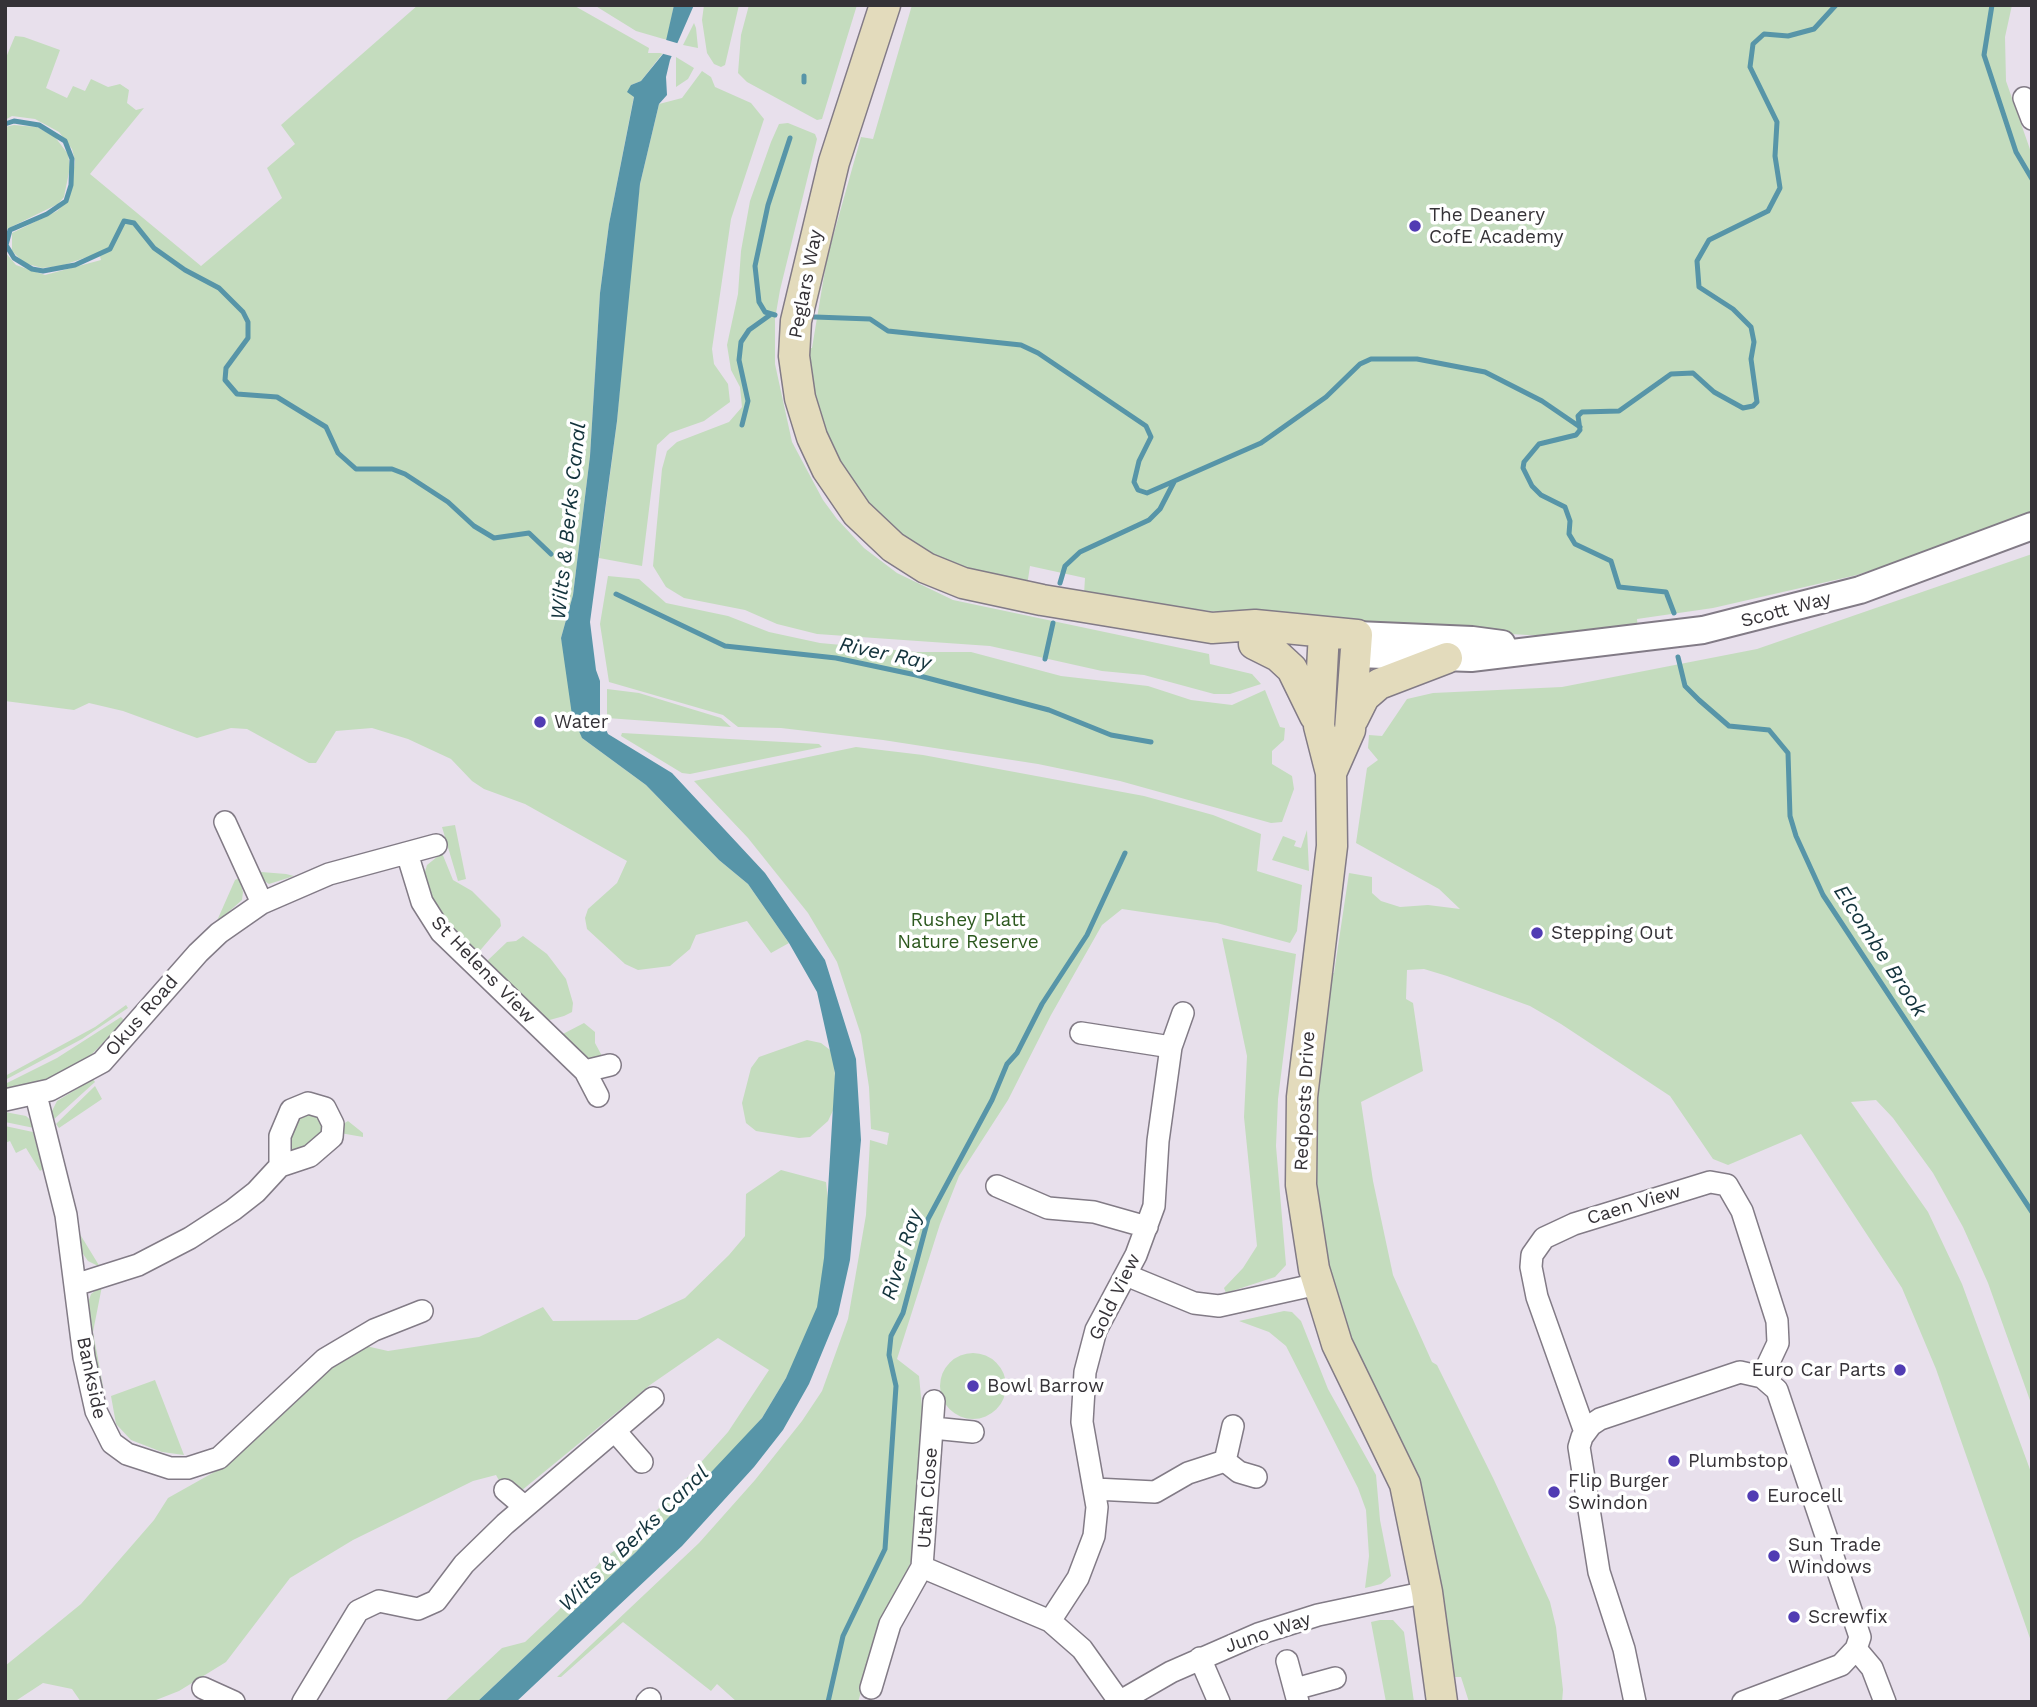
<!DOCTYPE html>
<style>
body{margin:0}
#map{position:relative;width:2037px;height:1707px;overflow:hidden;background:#e8e0ec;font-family:"Work Sans",sans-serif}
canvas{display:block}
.frame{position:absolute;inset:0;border:7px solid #353237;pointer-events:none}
</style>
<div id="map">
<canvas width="2037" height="1707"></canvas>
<div class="frame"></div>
</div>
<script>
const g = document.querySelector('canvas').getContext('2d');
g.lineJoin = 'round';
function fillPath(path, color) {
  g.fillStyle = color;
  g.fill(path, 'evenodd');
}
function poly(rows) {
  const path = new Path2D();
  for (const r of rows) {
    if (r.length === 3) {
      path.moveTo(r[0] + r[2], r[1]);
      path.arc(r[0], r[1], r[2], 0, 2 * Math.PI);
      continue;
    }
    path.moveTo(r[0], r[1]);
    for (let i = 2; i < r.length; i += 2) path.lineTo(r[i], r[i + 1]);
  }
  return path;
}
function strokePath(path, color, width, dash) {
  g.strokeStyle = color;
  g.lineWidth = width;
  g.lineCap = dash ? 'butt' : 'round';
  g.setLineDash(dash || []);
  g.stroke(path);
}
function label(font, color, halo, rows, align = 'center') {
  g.font = font + ' "Work Sans",sans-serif';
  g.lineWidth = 7;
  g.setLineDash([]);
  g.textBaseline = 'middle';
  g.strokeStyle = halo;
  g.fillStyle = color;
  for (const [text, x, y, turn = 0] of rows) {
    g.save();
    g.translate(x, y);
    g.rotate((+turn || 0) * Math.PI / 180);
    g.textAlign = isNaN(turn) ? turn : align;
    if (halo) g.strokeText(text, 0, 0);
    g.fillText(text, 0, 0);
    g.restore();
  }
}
fillPath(poly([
 [418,5,573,5,649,48,648,53,663,53,641,81,631,85,634,96,609,224,600,293,590,456,573,595,561,638,582,738,646,785,719,860,748,884,789,943,771,953,747,921,696,935,690,949,670,966,638,970,625,964,587,929,585,918,588,909,617,883,627,861,525,804,484,789,472,781,451,759,408,739,372,728,336,731,316,763,309,763,247,729,231,728,197,738,123,711,89,703,74,710,5,701,5,252,16,265,45,275,101,260,99,253,61,266,42,268,24,263,12,251,12,233,57,211,69,200,75,161,72,149,59,132,35,119,12,116,5,120,5,60,15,36,24,37,60,50,46,88,67,98,73,86,85,91,91,79,108,87,120,84,129,90,127,103,136,110,144,108,90,174,201,266,282,198,267,168,295,144,281,125],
 [594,5,674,5,667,40,636,31],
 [704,5,739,5,725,65,721,67,714,64,707,53,702,20],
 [749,5,857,5,822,119,817,120,747,82,738,73,741,35],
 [912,5,2012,5,2005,37,2006,81,2032,155,2032,511,1921,554,1857,575,1713,608,1637,619,1638,630,1546,636,1291,622,1084,594,1085,578,1030,566,1027,586,950,568,874,518,824,445,804,349,812,348,827,258,861,137,873,139],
 [694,23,696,28,698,48,683,45],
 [676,57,694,68,688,79,676,87],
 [702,71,711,77,715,87,751,103,764,119,731,219,712,349,714,364,728,384,730,402,704,421,670,433,657,445,642,566,599,558,617,421,631,258,640,184,659,104,682,98],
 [788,123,815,134,817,139,780,290,775,319,775,364,792,442,823,500,837,519,864,548,897,573,953,600,1209,654,1210,664,1252,674,1261,684,1230,694,1214,694,1144,675,1102,671,990,646,817,634,777,624,745,610,684,598,666,587,653,566,662,469,667,451,677,442,729,422,742,407,740,387,731,370,727,345,738,294,741,251,750,201,771,142,779,124],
 [14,125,37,127,55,137,68,154,70,167,64,197,58,204,5,230,5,127],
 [2032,554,2032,1406,1988,1283,1963,1227,1933,1173,1893,1118,1876,1100,1851,1102,1928,1212,1962,1284,2032,1475,2032,1644,1936,1369,1902,1288,1801,1134,1728,1165,1713,1159,1670,1096,1561,1024,1530,1006,1447,976,1424,969,1407,970,1406,999,1413,1003,1423,1071,1361,1102,1373,1181,1393,1275,1432,1362,1437,1365,1494,1480,1550,1602,1556,1627,1563,1690,1562,1702,1469,1702,1461,1677,1453,1677,1438,1569,1414,1474,1355,1354,1322,1245,1311,1140,1329,973,1334,973,1349,873,1372,877,1372,893,1381,901,1400,907,1428,905,1460,909,1439,889,1356,843,1367,768,1378,760,1368,748,1369,735,1382,736,1407,699,1433,693,1562,687,1757,649],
 [608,576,639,579,666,603,728,616,769,632,820,643,917,652,971,652,1061,676,1148,686,1191,700,1232,705,1265,690,1280,727,1285,728,1284,740,1272,751,1272,764,1292,776,1294,789,1282,822,1271,823,1120,781,1038,764,883,740,781,728,738,727,723,715,609,682,600,624],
 [607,689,639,693,721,718,731,727,607,718],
 [622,733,819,744,822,747,690,774,682,773,621,736],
 [856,747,923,755,1144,796,1213,815,1261,834,1257,871,1302,885,1297,931,1290,943,1217,923,1122,909,1102,925,1051,1015,1008,1100,959,1176,940,1224,897,1359,919,1376,924,1428,913,1557,896,1597,887,1605,858,1702,737,1702,717,1684,711,1691,623,1622,561,1677,557,1677,699,1543,755,1480,802,1421,822,1391,848,1319,866,1215,870,1140,887,1145,889,1133,871,1129,869,1087,861,1035,837,962,808,913,748,838,694,781],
 [455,825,466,879,458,881,442,827],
 [1307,830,1309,871,1272,860,1283,836,1296,841,1294,846,1301,848],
 [442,853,453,880,472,891,500,919,501,926,477,954,447,926,421,885,427,865],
 [249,871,286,874,294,876,269,884],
 [239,878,243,892,242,900,216,923,235,880],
 [523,936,547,954,566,979,573,1003,572,1012,564,1016,546,1021,486,962,507,942,516,941],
 [1222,938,1296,954,1278,1099,1276,1146,1286,1265,1275,1277,1226,1293,1224,1288,1243,1268,1257,1246,1244,1117,1247,1056],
 [126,1005,128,1008,82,1039,5,1080,5,1076,95,1027],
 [121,1017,125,1021,89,1057,45,1082,5,1092,5,1084,57,1058],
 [584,1023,595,1032,595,1043,602,1056,587,1063,559,1036],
 [807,1040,821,1043,834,1053,836,1104,828,1121,810,1137,799,1138,756,1131,746,1123,742,1103,751,1068,759,1057],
 [93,1079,95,1082,52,1121,51,1113,57,1101],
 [95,1086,102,1099,59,1128,56,1124],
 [5,1112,26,1116,35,1124,34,1128,5,1122],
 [313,1113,321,1123,322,1134,317,1140,296,1151,291,1150,287,1147,297,1115],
 [348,1121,363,1133,363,1137,340,1133,340,1126],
 [5,1126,33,1132,43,1169,40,1171,26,1148,16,1153,10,1141,5,1143],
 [781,1170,826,1182,829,1207,819,1315,786,1378,762,1418,732,1452,636,1552,477,1702,444,1702,502,1648,525,1642,558,1611,601,1561,624,1543,670,1497,728,1432,769,1370,718,1338,650,1385,521,1491,501,1484,496,1475,473,1481,353,1540,290,1578,226,1662,179,1691,151,1702,81,1702,72,1689,43,1683,14,1702,5,1702,5,1666,81,1604,154,1520,168,1498,225,1466,330,1364,366,1346,388,1351,479,1337,543,1307,553,1321,637,1320,685,1298,729,1255,745,1236,746,1194],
 [78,1231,100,1267,88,1261,81,1251],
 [102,1286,93,1332,108,1413,103,1414,86,1309,91,1294],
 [1284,1311,1292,1312,1301,1321,1328,1389,1376,1475,1380,1520,1391,1576,1381,1584,1365,1588,1369,1556,1366,1510,1358,1488,1286,1346,1269,1332,1239,1321],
 [973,1386,33],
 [155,1380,184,1455,162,1452,131,1440,116,1424,111,1396],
 [1380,1620,1393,1620,1404,1632,1414,1702,1386,1702,1371,1622]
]), '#c4dcbe');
fillPath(poly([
 [674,5,694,5,670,60,666,77,667,95,659,104,640,184,617,421,590,622,596,670,600,681,600,716,608,734,672,773,765,873,825,960,856,1059,861,1140,850,1260,838,1314,809,1384,783,1430,754,1467,682,1546,516,1702,477,1702,636,1552,762,1418,786,1378,817,1307,824,1258,835,1073,817,992,789,943,748,884,719,860,646,785,582,738,572,715,561,638,573,595,590,456,600,293,609,224,634,97,627,92,631,85,641,81,663,54]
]), '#5795a8');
fillPath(poly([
 [663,39,680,44,675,57,660,53]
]), '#e8e0ec');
strokePath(poly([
 [1992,5,1984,55,2016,152,2032,179],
 [804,82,804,76],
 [5,124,14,121,39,125,65,141,72,159,71,185,66,201,47,214,10,230,6,245,14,258,32,269,43,271,75,265,110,249,124,221,134,223,154,248,185,270,219,288,243,312,248,322,248,338,226,368,225,380,237,394,277,397,326,427,338,453,356,469,392,469,405,474,448,502,474,526,494,538,529,533,551,554],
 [775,315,765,312,759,302,755,266,768,205,790,138],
 [815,317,870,319,888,331,1021,345,1038,353,1146,426,1151,437,1139,461,1134,482,1138,490,1147,493,1261,443,1326,397,1360,364,1371,359,1417,359,1485,372,1542,401,1580,427],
 [742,425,748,401,739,360,741,342,749,330,770,315],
 [1060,583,1065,566,1080,552,1149,520,1160,509,1174,482],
 [616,594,725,646,836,658,916,675,1049,710,1111,735,1151,742],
 [1674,613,1666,592,1619,587,1611,561,1575,544,1569,534,1570,521,1565,507,1541,495,1532,486,1523,468,1524,462,1539,444,1576,435,1580,430,1578,416,1582,412,1619,411,1671,374,1693,373,1714,392,1743,408,1753,406,1757,402,1751,359,1754,342,1751,327,1733,309,1699,287,1697,261,1709,240,1768,211,1780,188,1775,156,1777,122,1750,67,1753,44,1764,34,1788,36,1814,29,1836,5],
 [1678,657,1685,686,1699,700,1729,726,1769,730,1788,753,1790,816,1796,836,1823,895,2032,1212],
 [1045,659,1053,623],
 [828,1702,843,1636,885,1549,896,1386,889,1355,891,1336,903,1313,928,1219,992,1100,1007,1064,1017,1053,1042,1004,1087,935,1125,853]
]), '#5795a8', 5);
const minor = poly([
 [2024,98,2032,119],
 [225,822,262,903],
 [407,853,422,902,441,932,585,1071,598,1096],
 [1081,1033,1171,1047],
 [585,1071,610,1065],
 [36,1095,66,1215,84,1357,96,1411,112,1443,127,1454,170,1468,188,1468,219,1458,325,1359,374,1330,422,1311],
 [5,1100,50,1090,102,1062,198,953,219,933,262,903,329,874,436,845],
 [997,1186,1048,1208,1094,1212,1147,1227],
 [1126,1275,1194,1303,1219,1306,1318,1284],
 [75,1285,138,1265,190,1238,233,1210,256,1192,280,1166,280,1136,291,1110,308,1103,325,1108,333,1124,332,1137,310,1156,280,1166],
 [933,1428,973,1432],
 [615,1431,642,1462],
 [1585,1432,1537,1297,1531,1267,1532,1255,1544,1238,1574,1224,1710,1182,1727,1185,1742,1211,1777,1321,1778,1343,1762,1377],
 [1225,1461,1233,1426],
 [1095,1489,1155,1492,1188,1473,1225,1461,1239,1472,1256,1477],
 [505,1490,525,1507],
 [922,1567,934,1401],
 [1050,1621,1078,1578,1094,1536,1097,1507,1082,1422,1085,1372,1096,1330,1136,1255,1154,1206,1158,1141,1171,1047,1183,1013],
 [1856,1649,1872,1668,1885,1702],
 [1200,1658,1219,1702],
 [1287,1661,1298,1702],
 [203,1688,234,1702],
 [871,1688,890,1624,922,1567,1050,1621,1082,1649,1119,1701],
 [1295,1689,1335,1678],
 [303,1702,358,1611,379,1601,418,1609,436,1601,464,1564,505,1524,653,1398],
 [647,1702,650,1699],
 [1119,1702,1171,1672,1258,1634,1318,1615,1427,1592],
 [1635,1702,1624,1649,1599,1572,1579,1447,1582,1437,1591,1425,1600,1419,1740,1372,1762,1377,1777,1390,1860,1637,1856,1649,1841,1665,1743,1702]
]);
const tertiary = poly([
 [1357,635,1472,640,1502,644],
 [1356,654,1471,658,1703,630,1860,590,2032,526]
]);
const secondary = poly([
 [885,5,834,162,796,321,794,356,800,398,812,437,827,469,857,513,893,547,926,568,963,583,1042,600,1212,628,1255,625,1357,635,1350,730,1331,773],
 [1324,632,1319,726,1331,773,1332,846,1302,1097,1301,1185,1314,1269,1337,1344,1405,1484,1427,1592,1442,1702],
 [1254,644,1278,656,1292,669,1315,716],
 [1353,719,1364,697,1379,684,1447,658]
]);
strokePath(minor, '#827b86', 24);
strokePath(tertiary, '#827b86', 30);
strokePath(secondary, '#827b86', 33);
strokePath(minor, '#fff', 21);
strokePath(tertiary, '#fff', 26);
strokePath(secondary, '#e3dbbc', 30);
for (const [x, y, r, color] of [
 [1415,226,7,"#513cb3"],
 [540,722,7,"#513cb3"],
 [1537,933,7,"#513cb3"],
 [1900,1370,7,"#513cb3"],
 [973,1386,7,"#513cb3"],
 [1674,1461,7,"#513cb3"],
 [1554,1492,7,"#513cb3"],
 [1753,1496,7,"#513cb3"],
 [1774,1556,7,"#513cb3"],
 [1794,1617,7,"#513cb3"]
]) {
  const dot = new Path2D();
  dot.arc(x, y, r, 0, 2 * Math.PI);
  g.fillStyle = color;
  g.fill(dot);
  strokePath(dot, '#fff', 2.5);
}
label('19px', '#353237', '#fff', [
 ["The Deanery",1429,215],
 ["CofE Academy",1429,237],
 ["Water",554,722],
 ["Stepping Out",1551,933],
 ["Euro Car Parts",1886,1370,"right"],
 ["Bowl Barrow",987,1386],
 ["Plumbstop",1688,1461],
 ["Flip Burger",1568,1481],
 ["Swindon",1568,1503],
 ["Eurocell",1767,1496],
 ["Sun Trade",1788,1545],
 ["Windows",1788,1567],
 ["Screwfix",1808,1617]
], 'left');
label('19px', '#353237', '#fff', [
 ["Peglars Way",806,284,-79],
 ["Scott Way",1786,610,-15],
 ["St Helens View",483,970,46],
 ["Okus Road",142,1016,-49],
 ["Redposts Drive",1305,1101,-87],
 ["Caen View",1634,1205,-17],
 ["Gold View",1115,1297,-64],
 ["Bankside",91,1378,78],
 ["Utah Close",928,1498,-86],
 ["Juno Way",1268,1633,-19]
]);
label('19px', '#2d591f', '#fff', [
 ["Rushey Platt",968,920],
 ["Nature Reserve",968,942]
]);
label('italic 21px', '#13333c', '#fff', [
 ["Wilts & Berks Canal",569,521,-84],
 ["River Ray",885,654,12],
 ["Elcombe Brook",1880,951,57],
 ["River Ray",902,1255,-73],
 ["Wilts & Berks Canal",634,1539,-44]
]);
</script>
